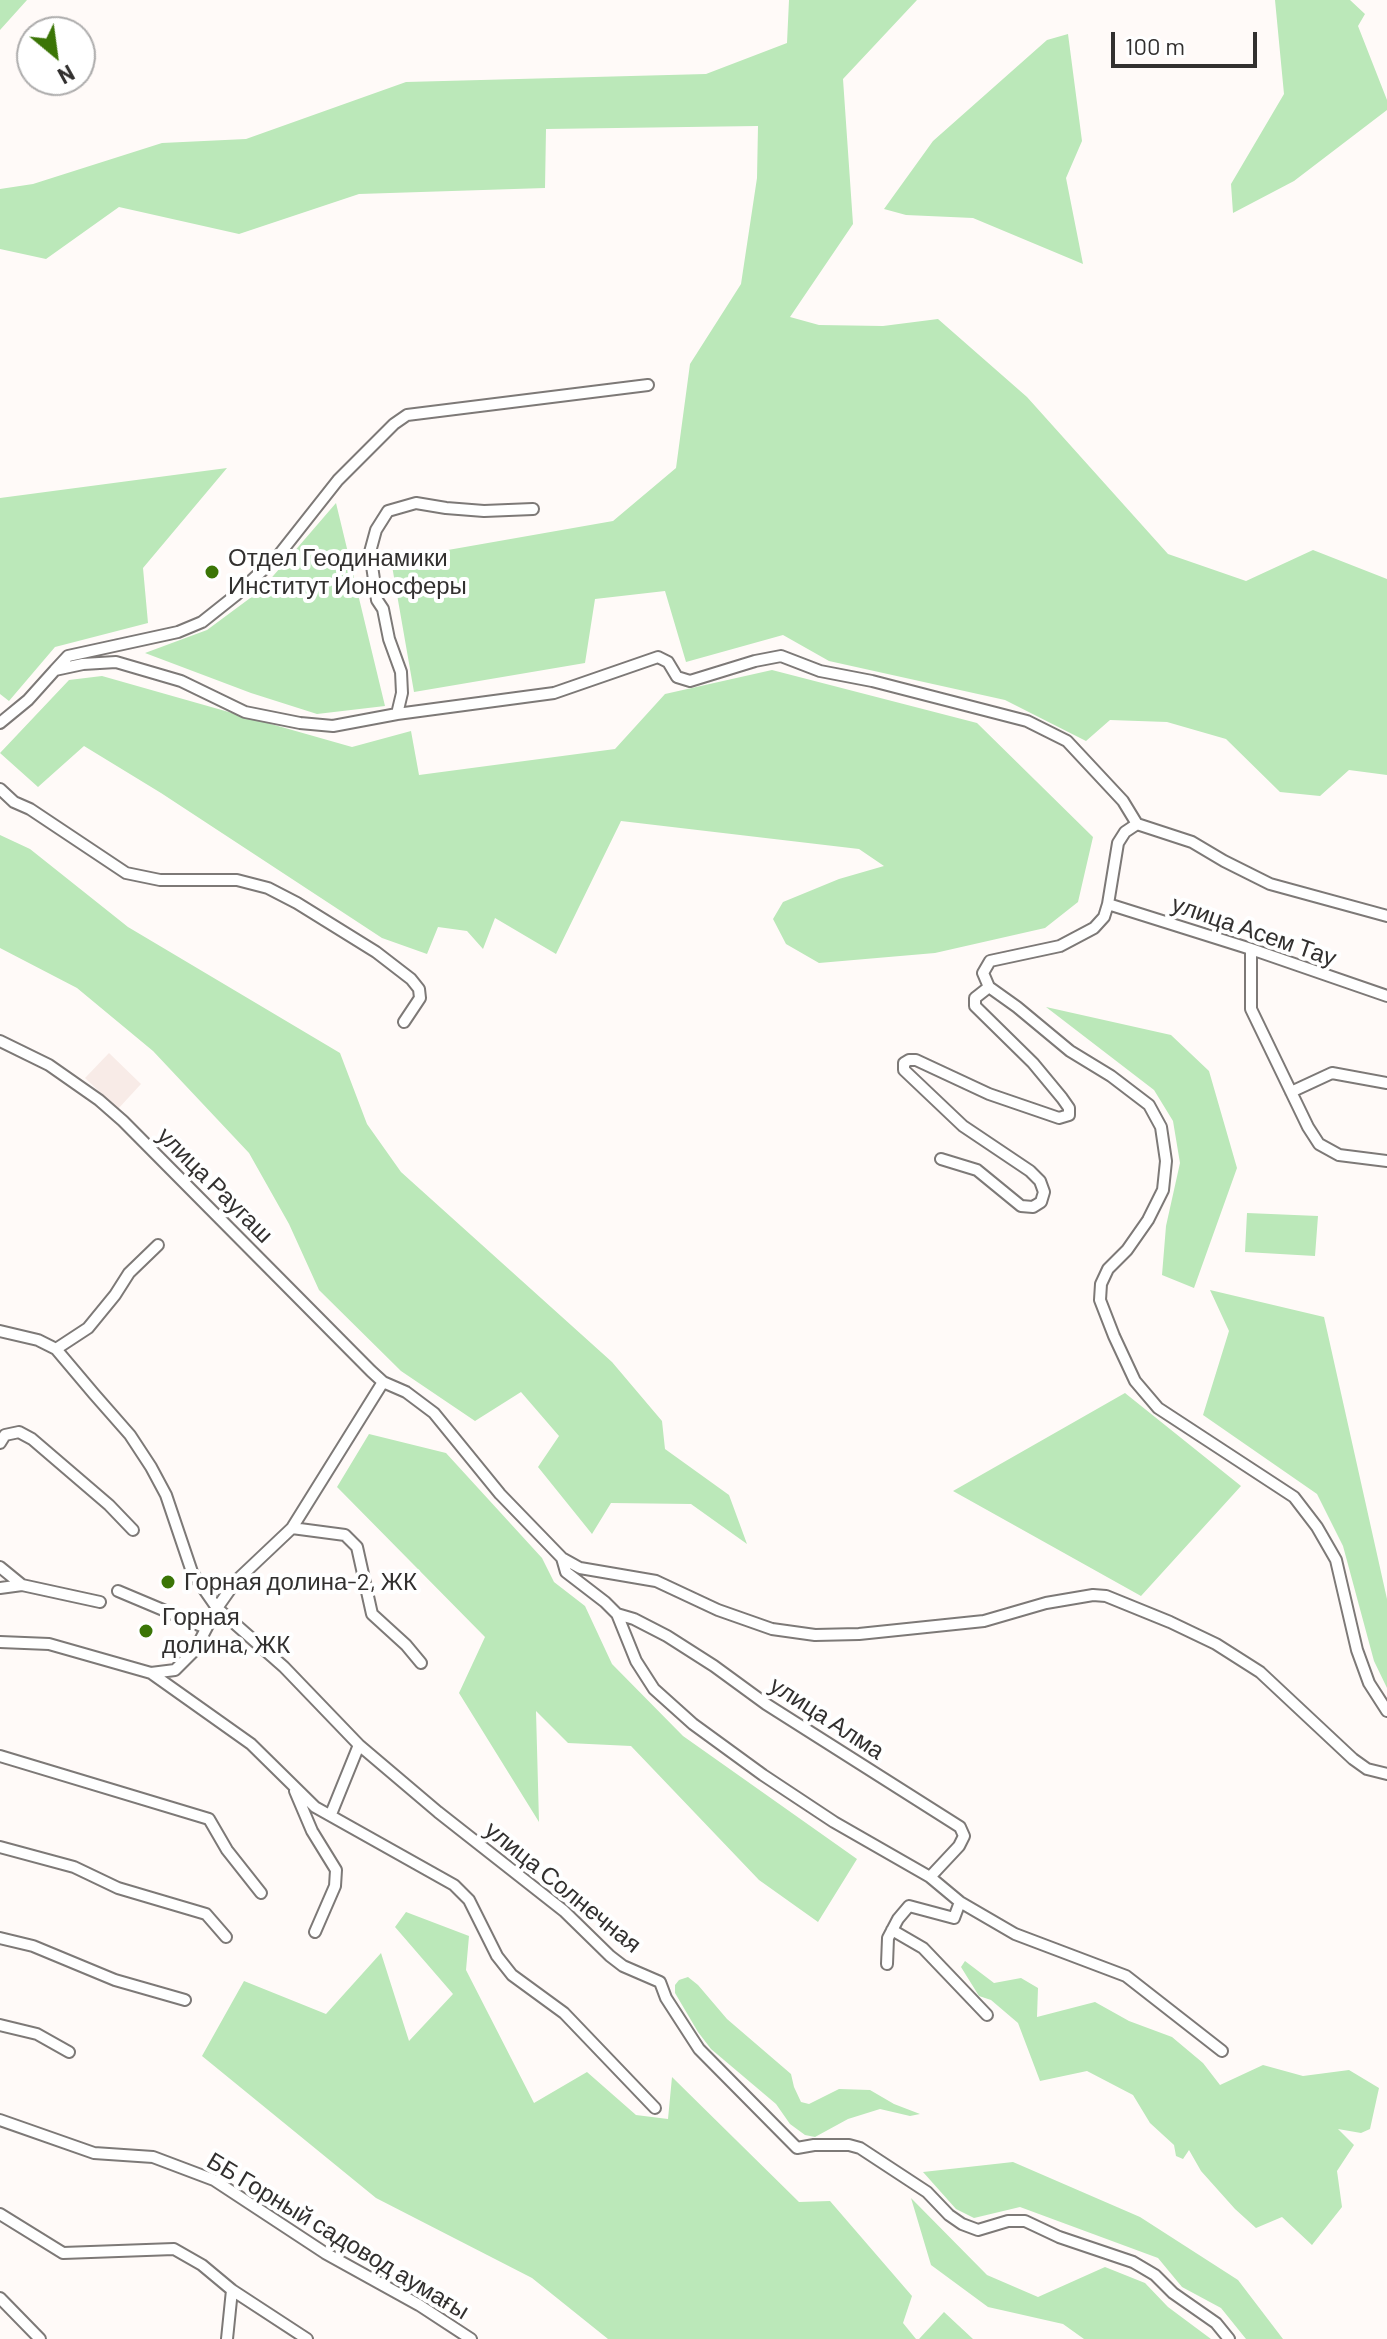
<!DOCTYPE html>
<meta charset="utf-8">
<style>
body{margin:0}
#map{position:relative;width:1387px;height:2339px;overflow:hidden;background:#fffaf8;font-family:Barlow,sans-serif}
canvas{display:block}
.north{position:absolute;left:16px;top:16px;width:80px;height:80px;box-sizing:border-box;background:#fff;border:2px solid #adacac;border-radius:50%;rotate:151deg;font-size:22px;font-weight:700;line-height:32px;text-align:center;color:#32302f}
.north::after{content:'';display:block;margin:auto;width:28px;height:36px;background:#3b7506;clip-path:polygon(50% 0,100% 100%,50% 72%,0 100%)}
.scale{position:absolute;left:1111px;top:32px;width:146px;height:36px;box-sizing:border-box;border:4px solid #32302f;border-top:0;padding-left:10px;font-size:24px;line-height:28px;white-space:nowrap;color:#32302f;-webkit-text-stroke:6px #fff;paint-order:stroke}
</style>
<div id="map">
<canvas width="1387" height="2339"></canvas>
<div class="north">N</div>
<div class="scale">100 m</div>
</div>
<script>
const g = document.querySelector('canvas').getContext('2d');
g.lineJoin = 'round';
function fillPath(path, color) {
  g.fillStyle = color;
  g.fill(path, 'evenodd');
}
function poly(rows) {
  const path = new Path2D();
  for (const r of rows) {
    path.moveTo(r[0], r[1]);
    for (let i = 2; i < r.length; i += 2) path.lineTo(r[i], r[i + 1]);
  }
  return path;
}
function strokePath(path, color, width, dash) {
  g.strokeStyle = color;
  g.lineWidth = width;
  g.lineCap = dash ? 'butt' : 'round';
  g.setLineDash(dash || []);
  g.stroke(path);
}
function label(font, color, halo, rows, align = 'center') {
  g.font = font + ' Barlow,sans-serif';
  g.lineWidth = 8;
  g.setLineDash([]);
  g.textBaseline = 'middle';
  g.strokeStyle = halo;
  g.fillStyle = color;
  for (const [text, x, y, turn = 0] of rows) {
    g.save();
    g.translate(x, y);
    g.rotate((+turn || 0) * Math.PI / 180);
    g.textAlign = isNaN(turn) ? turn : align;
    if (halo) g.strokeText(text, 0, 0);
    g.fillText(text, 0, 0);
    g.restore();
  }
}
fillPath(poly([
 [109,1053,141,1084,118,1109,85,1078]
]), '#f8ebe7');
fillPath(poly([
 [0,0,27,0,0,30],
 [789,0,917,0,843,79,853,224,790,317,819,325,883,326,938,319,1027,397,1168,554,1246,581,1313,550,1387,579,1387,775,1349,770,1320,796,1280,792,1226,739,1167,722,1110,720,1086,741,1005,700,829,661,783,635,686,662,665,591,595,599,585,663,414,692,391,560,613,521,676,468,690,364,741,284,757,178,758,126,546,129,545,188,359,194,239,234,119,207,46,259,0,249,0,189,33,184,162,143,246,139,406,82,706,74,787,43],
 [1275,0,1350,0,1365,14,1358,26,1387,100,1387,110,1294,181,1233,213,1231,184,1284,94],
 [1068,34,1082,141,1066,178,1083,264,973,218,906,215,884,209,933,141,1047,40],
 [227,468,143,568,148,623,55,647,9,701,0,694,0,498],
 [336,503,385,706,317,714,251,693,145,653,207,630,261,590],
 [772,670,977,723,1093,837,1078,902,1045,928,935,953,819,963,786,944,773,919,783,902,839,879,884,866,859,849,621,821,556,954,495,918,483,949,467,931,438,927,427,954,382,938,161,793,84,746,38,787,0,753,69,680,102,676,352,747,411,731,419,775,615,749,665,694],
 [0,835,30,849,128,927,340,1053,367,1124,401,1172,612,1362,662,1421,665,1449,729,1495,747,1544,691,1504,611,1503,592,1534,538,1467,559,1436,521,1392,475,1421,401,1371,319,1290,289,1224,249,1153,153,1051,77,988,0,948],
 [1046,1007,1171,1035,1209,1071,1237,1168,1194,1288,1162,1275,1166,1226,1180,1163,1173,1121,1154,1090],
 [1247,1213,1318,1216,1315,1256,1245,1252],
 [1210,1290,1324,1317,1387,1599,1387,1688,1374,1661,1343,1546,1317,1494,1203,1415,1229,1331],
 [1125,1393,1241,1486,1141,1596,953,1491],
 [369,1434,446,1453,542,1558,554,1582,585,1606,612,1664,683,1736,857,1859,818,1922,759,1880,631,1746,568,1743,536,1711,539,1822,459,1693,485,1637,337,1487],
 [406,1912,469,1936,466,1970,534,2103,587,2072,636,2115,668,2119,672,2077,799,2202,830,2201,912,2296,903,2323,916,2339,608,2339,532,2278,376,2198,202,2056,244,1981,326,2014,381,1953,409,2041,453,1994,395,1927],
 [965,1961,994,1983,1021,1978,1038,1988,1037,2017,1095,2002,1129,2021,1172,2037,1203,2063,1220,2085,1263,2065,1303,2076,1349,2070,1379,2088,1370,2129,1361,2133,1338,2129,1354,2145,1337,2171,1342,2207,1312,2245,1282,2217,1256,2228,1235,2209,1201,2171,1189,2150,1183,2159,1176,2156,1174,2145,1150,2123,1133,2095,1087,2071,1040,2081,1018,2023,991,2000,979,1996,961,1967],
 [688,1977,698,1985,727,2019,791,2074,794,2087,801,2102,809,2104,839,2089,870,2090,894,2104,920,2114,910,2116,880,2109,848,2119,815,2137,805,2135,790,2124,776,2104,711,2049,698,2032,675,1993,675,1985,679,1980],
 [1013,2162,1140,2217,1238,2280,1283,2339,1246,2339,1221,2308,1182,2287,1158,2258,1020,2207,974,2218,956,2209,923,2172],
 [911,2198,987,2275,1038,2297,1105,2267,1145,2283,1168,2307,1211,2339,1084,2339,1063,2324,988,2307,931,2265],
 [944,2312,973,2339,919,2339]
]), '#bbe8b9');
const minor = poly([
 [55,670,68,656,178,632,202,622,236,595,278,556,338,480,394,424,407,415,648,385],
 [397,714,402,693,401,672,389,639,383,609,377,600,370,552,376,530,388,511,416,503,446,508,484,511,533,509],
 [0,723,28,700,55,670,83,664,116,662,181,681,245,712,300,723,333,726,397,714,554,693,658,657,668,662,677,677,690,681,755,661,781,656,820,671,872,681,1027,721,1067,741,1123,801,1137,824],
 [0,789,14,802,30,809,126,873,160,880,237,880,268,888,297,903,376,952,411,979,419,989,420,998,404,1022],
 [1137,824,1125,832,1118,843,1108,904,1104,917,1094,928,1060,946,990,961,983,973,989,987,1017,1007,1070,1051,1111,1076,1149,1105,1161,1127,1166,1161,1163,1190,1148,1220,1127,1250,1108,1269,1101,1284,1100,1300,1114,1336,1135,1381,1158,1408,1294,1497,1317,1527,1336,1560,1357,1650,1369,1683,1387,1711],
 [1137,824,1192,842,1224,861,1270,884,1387,916],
 [1108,904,1251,949,1387,996],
 [1251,949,1251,1009,1308,1127,1319,1144,1339,1155,1387,1161],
 [0,1041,49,1065,99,1100,123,1121,371,1371,383,1382,406,1392,434,1413,500,1494,562,1558,580,1568,656,1581,718,1610,772,1629,815,1635,859,1634,984,1621,1046,1603,1093,1595,1106,1596,1170,1622,1216,1644,1260,1672,1353,1759,1367,1769,1387,1774],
 [1291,1092,1332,1073,1387,1083],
 [941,1159,977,1170,1021,1206,1033,1207,1041,1202,1044,1192,1040,1181,1030,1171,963,1126,904,1070,904,1063,909,1060,916,1060,989,1094,1059,1118,1069,1115,1069,1108,1062,1098,1033,1063,975,1006,975,998,989,987],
 [0,1331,38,1340,56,1349,94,1394,130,1435,151,1467,166,1495,192,1572,217,1608,284,1667,359,1745],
 [56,1349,88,1328,115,1295,129,1273,158,1245],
 [0,1443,5,1435,19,1432,32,1439,109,1505,133,1530],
 [292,1528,345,1535,357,1547,372,1614,406,1645,421,1663],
 [562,1558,566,1572,605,1602,617,1614,636,1661,654,1689,693,1724,763,1775,834,1822,930,1877,960,1902,1015,1934,1126,1976,1222,2051],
 [0,1567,22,1585,0,1588],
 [22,1585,100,1602],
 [118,1591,206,1628],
 [617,1614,634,1619,667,1636,714,1666,766,1704,960,1827,964,1836,959,1846,930,1877],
 [0,1642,49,1644,151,1673,251,1744,315,1807,454,1885,469,1900,497,1956,512,1975,564,2013,655,2108],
 [151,1673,175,1670,195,1650,217,1608,236,1581,292,1528,383,1382],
 [0,1756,209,1819,227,1850,261,1893],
 [295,1791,312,1831,336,1870,335,1886,315,1932],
 [331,1814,359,1745,438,1812,564,1911,610,1956,623,1966,660,1982,666,1998,699,2049,797,2148,814,2145,849,2145,860,2148,927,2192,949,2215,962,2224,978,2230,1008,2221,1025,2221,1059,2237,1133,2262,1155,2275,1173,2293,1216,2323,1229,2339],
 [0,1847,74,1867,118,1888,206,1914,226,1937],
 [892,1930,923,1948,987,2015],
 [0,1938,33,1946,115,1980,185,2000],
 [887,1964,888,1938,898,1919,909,1906,954,1918,960,1902],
 [0,2025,37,2034,69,2052],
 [0,2120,94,2153,153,2157,214,2180,325,2253,419,2305,471,2339],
 [0,2214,63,2253,174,2249,202,2265,232,2290,307,2339],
 [0,2298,40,2339],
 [227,2339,232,2290]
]);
strokePath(minor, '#7d7977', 14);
strokePath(minor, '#fff', 10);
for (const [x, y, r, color] of [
 [212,572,8,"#3b7506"],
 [168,1582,8,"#3b7506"],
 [146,1631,8,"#3b7506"]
]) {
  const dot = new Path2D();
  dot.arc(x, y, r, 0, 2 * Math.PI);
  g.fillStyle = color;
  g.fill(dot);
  strokePath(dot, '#fff', 3);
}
label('24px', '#32302f', '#fff', [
 ["Отдел Геодинамики",228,558],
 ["Институт Ионосферы",228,586],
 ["Горная долина-2, ЖК",184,1582],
 ["Горная",162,1617],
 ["долина, ЖК",162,1645]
], 'left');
label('24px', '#32302f', '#fff', [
 ["улица Асем Тау",1254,931,19],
 ["улица Раугаш",215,1185,45],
 ["улица Алма",827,1718,33],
 ["улица Солнечная",563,1887,39],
 ["ББ Горный садовод аумағы",338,2236,31]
]);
</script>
